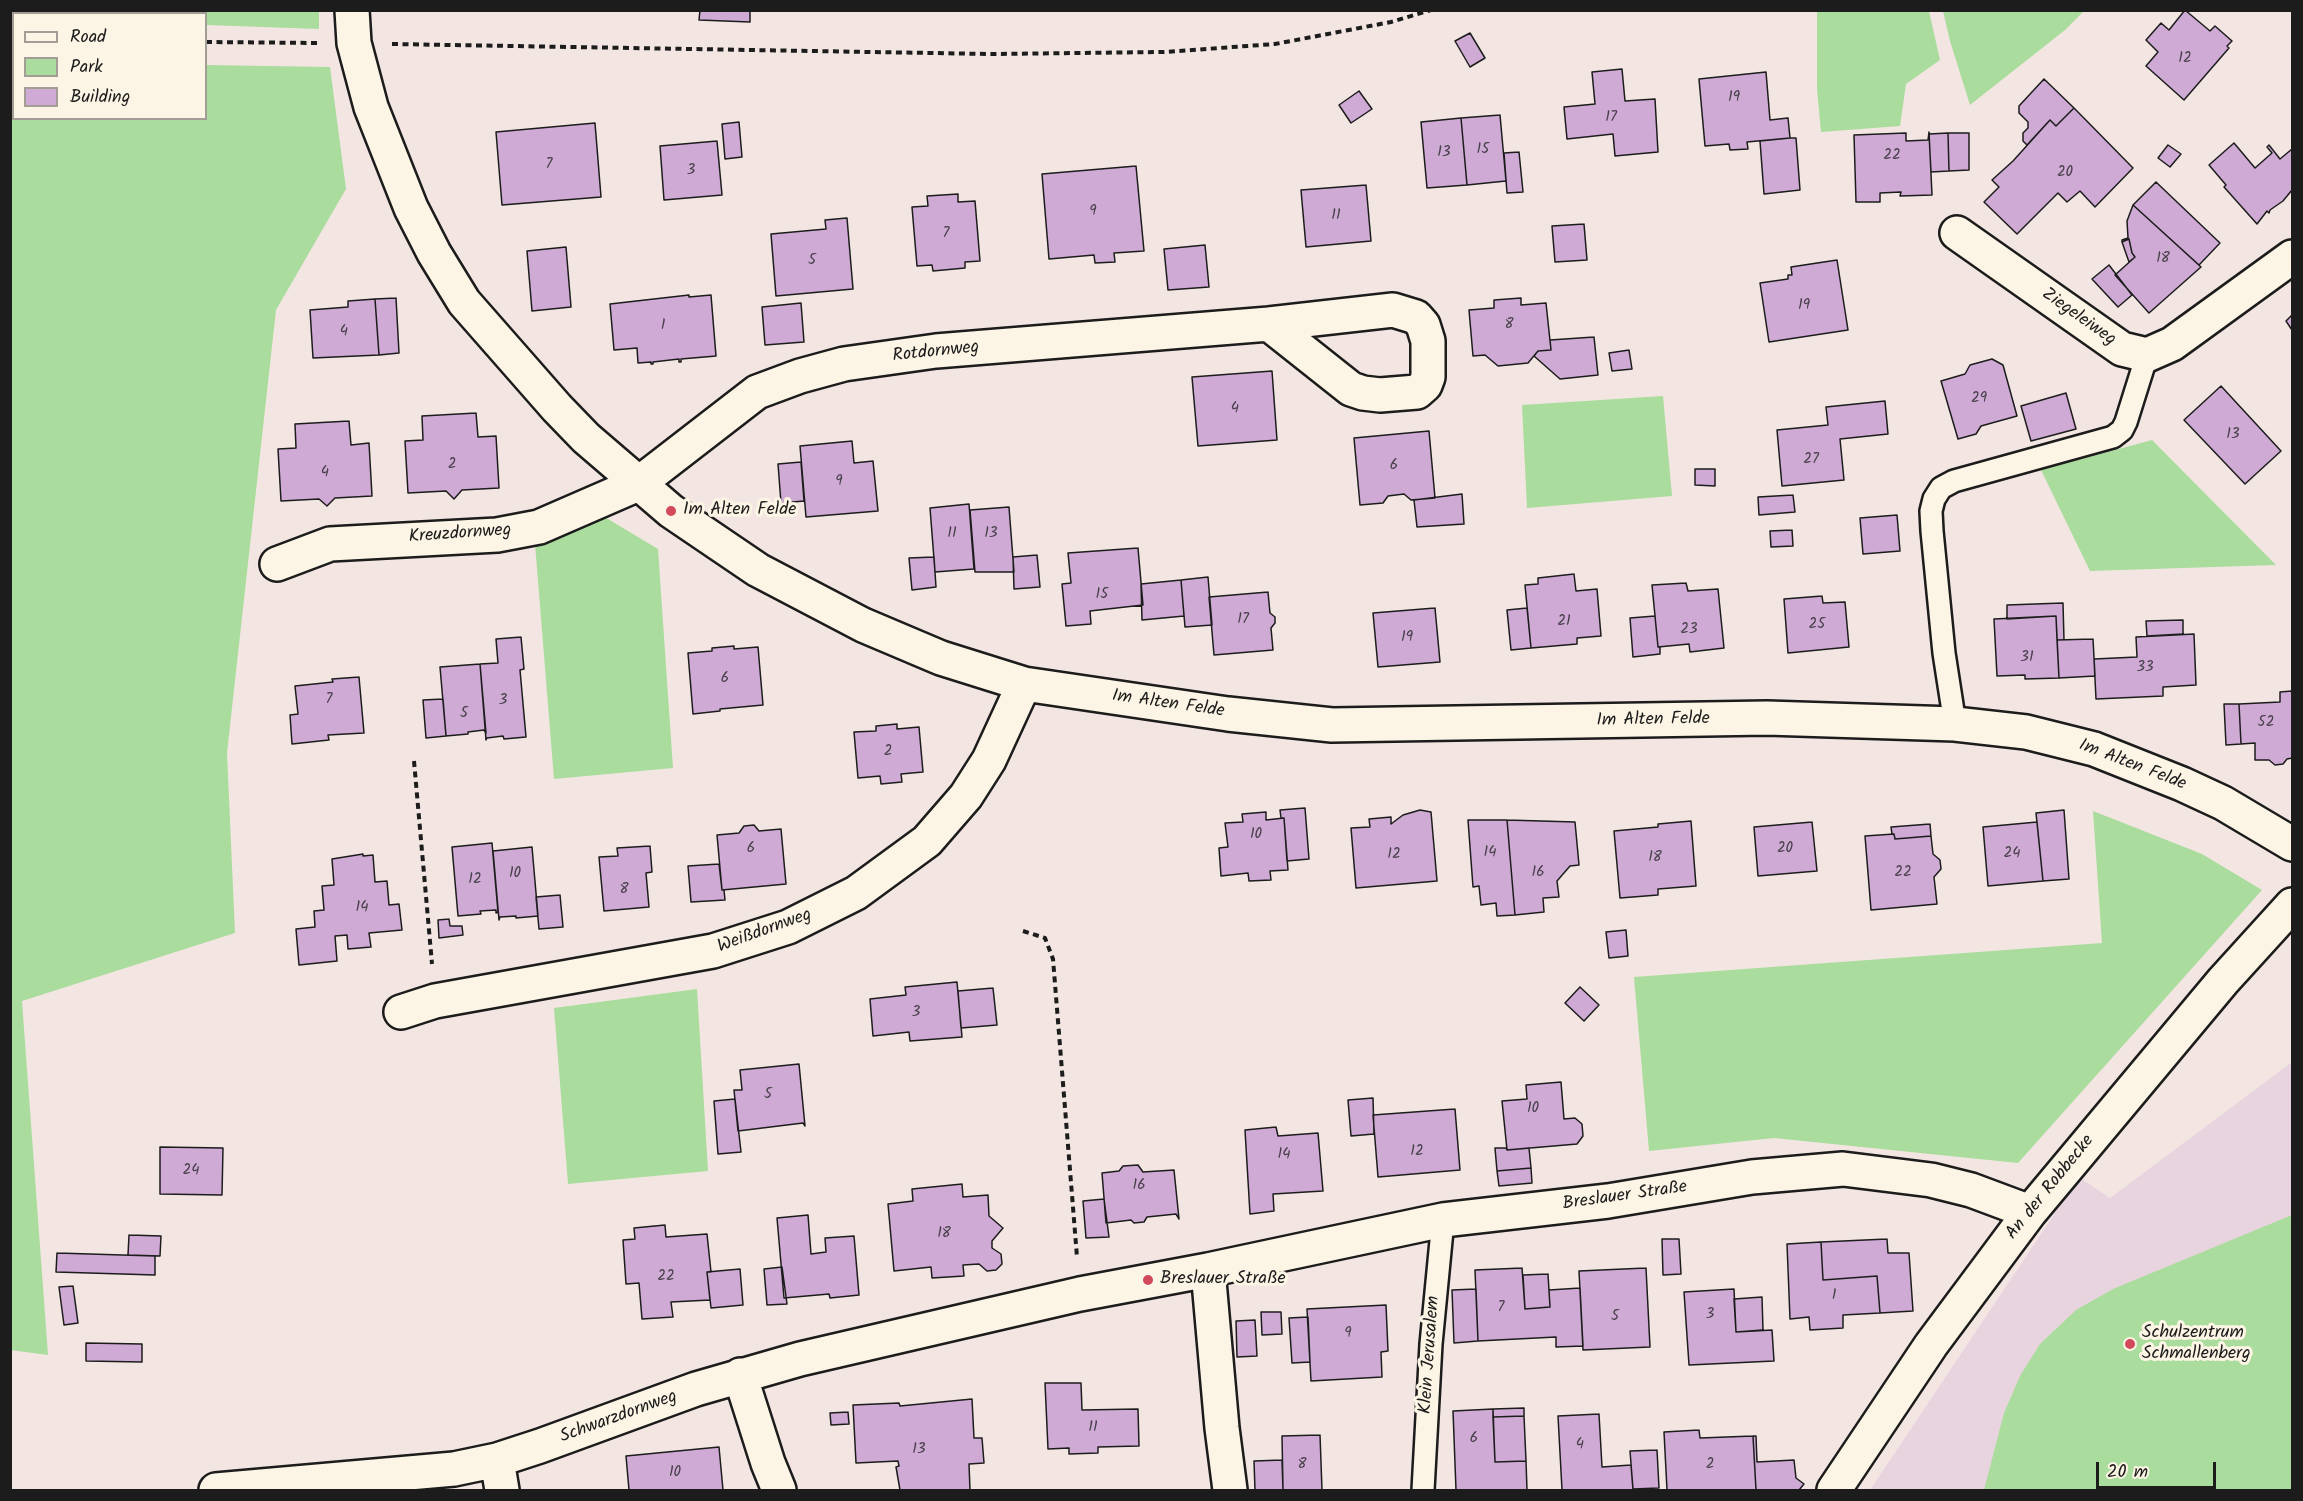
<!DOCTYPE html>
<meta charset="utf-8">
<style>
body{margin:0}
#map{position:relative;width:2303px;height:1501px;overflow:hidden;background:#f3e6e2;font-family:Kalam,sans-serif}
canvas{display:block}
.frame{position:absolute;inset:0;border:12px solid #1c1c1c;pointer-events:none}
.legend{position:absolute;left:12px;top:12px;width:195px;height:108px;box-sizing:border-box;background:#fcf5e5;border:2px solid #a29e95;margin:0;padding:8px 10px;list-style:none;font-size:18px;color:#1c1c1c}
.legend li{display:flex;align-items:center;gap:12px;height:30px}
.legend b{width:30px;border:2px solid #a29e95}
.scale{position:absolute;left:2096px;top:1462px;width:120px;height:27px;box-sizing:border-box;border:3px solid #1c1c1c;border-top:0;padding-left:8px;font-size:18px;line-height:21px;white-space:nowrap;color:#1c1c1c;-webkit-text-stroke:4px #fcf5e5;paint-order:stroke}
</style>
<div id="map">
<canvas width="2303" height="1501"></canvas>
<div class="frame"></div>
<ul class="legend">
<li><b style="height:8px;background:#fcf5e5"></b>Road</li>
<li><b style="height:16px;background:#aadc9d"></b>Park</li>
<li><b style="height:16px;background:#ceaad4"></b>Building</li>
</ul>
<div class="scale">20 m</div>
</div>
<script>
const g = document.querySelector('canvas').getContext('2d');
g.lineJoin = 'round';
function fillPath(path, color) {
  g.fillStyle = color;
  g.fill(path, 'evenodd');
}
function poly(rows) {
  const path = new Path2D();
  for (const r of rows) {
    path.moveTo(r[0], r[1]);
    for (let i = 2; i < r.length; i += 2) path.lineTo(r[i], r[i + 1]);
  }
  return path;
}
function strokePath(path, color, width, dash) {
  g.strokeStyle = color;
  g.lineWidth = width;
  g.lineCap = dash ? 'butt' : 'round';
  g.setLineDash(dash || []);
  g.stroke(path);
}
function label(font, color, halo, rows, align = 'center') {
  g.font = font + ' Kalam,sans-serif';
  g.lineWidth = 6;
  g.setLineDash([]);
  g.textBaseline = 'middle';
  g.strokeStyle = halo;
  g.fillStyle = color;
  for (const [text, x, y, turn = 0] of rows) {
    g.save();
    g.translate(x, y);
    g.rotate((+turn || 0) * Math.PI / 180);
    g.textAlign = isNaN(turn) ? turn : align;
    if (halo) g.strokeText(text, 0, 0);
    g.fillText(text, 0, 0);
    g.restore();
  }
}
fillPath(poly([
 [2292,1062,2292,1490,1870,1490,2079,1177,2110,1198]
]), '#e8d4de');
fillPath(poly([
 [11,10,319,11,319,29,206,25,206,14,14,14,13,19,11,19],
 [1817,11,1929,11,1940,60,1906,84,1900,126,1821,132,1817,89],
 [1943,11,1943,10,2084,11,2065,30,1970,105,1950,41],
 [10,61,13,61,14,118,206,118,206,65,330,67,346,189,276,310,227,753,235,933,22,1001,48,1355,10,1350],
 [1663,396,1672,496,1527,508,1522,405],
 [2152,440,2276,565,2090,571,2041,470],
 [603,516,658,549,673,768,554,779,535,544],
 [2093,811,2202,854,2262,890,2018,1163,1774,1138,1649,1151,1634,977,2102,943],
 [697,989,708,1171,568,1184,554,1008],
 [2292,1215,2292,1490,1984,1490,2004,1413,2020,1376,2040,1344,2076,1310,2113,1289]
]), '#aadc9d');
const building = poly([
 [700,10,750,10,750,22,699,20,700,10],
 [2185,10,2210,31,2215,26,2232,41,2227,46,2229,48,2184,100,2146,66,2158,52,2146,40,2161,23,2169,30,2185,10],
 [1470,33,1485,58,1470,67,1455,41,1470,33],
 [1622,69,1625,101,1655,99,1658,152,1615,156,1613,134,1567,139,1564,107,1595,104,1592,72,1622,69],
 [1766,72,1770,120,1788,118,1790,138,1747,142,1748,149,1730,150,1729,144,1705,146,1699,79,1766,72],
 [2044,79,2074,108,2056,126,2050,120,2027,145,2023,141,2023,133,2028,128,2028,122,2019,113,2019,106,2044,79],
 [1359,91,1372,109,1351,123,1339,105,1359,91],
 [2074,108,2133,168,2095,207,2080,191,2067,202,2058,193,2017,234,1984,202,1999,187,1992,180,2013,161,2050,120,2056,126,2074,108],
 [1500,115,1506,181,1467,185,1461,118,1500,115],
 [1461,118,1467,185,1427,188,1421,122,1461,118],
 [739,122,742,157,725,159,722,124,739,122],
 [595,123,601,197,502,205,496,132,595,123],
 [1929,132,1932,195,1900,196,1901,192,1880,193,1880,202,1856,202,1854,135,1906,133,1906,141,1928,140,1929,132],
 [1948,133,1949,171,1931,172,1929,134,1948,133],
 [1948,133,1969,133,1969,170,1949,171,1948,133],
 [1790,138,1796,138,1800,190,1764,194,1760,141,1790,138],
 [717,141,722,195,664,200,660,146,717,141],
 [2234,143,2255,168,2272,153,2267,147,2269,145,2280,159,2292,149,2292,190,2283,201,2270,210,2269,213,2267,211,2257,224,2224,187,2226,185,2209,165,2234,143],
 [2168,145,2181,154,2170,167,2158,158,2168,145],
 [1519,152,1523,192,1507,193,1504,153,1519,152],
 [1136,166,1144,251,1114,253,1115,262,1095,263,1094,255,1049,259,1042,174,1136,166],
 [2156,182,2220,243,2199,265,2133,205,2156,182],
 [1366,185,1371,241,1306,247,1301,190,1366,185],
 [958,194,958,202,975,201,980,261,965,262,965,268,933,271,932,265,917,266,912,207,928,206,927,196,958,194],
 [2133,205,2201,267,2149,313,2115,275,2135,257,2132,253,2129,239,2122,242,2122,240,2128,238,2127,221,2133,205],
 [847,218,853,289,776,296,771,234,826,229,825,220,847,218],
 [1584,224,1587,260,1555,262,1552,226,1584,224],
 [2129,239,2132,253,2135,257,2129,262,2122,242,2129,239],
 [1205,245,1209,287,1168,290,1164,249,1205,245],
 [566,247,571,307,532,311,527,251,566,247],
 [1837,260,1848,330,1769,342,1760,283,1788,279,1788,275,1792,275,1791,267,1837,260],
 [2109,265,2132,295,2118,307,2092,279,2109,265],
 [689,295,689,297,711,295,716,356,681,359,681,362,679,362,679,359,653,362,653,364,651,364,651,362,638,363,637,348,614,350,610,304,689,295],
 [396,298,399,353,379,355,375,299,396,298],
 [1521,298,1521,305,1546,303,1551,350,1538,351,1528,363,1498,366,1485,355,1473,356,1469,310,1494,308,1494,300,1521,298],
 [375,299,379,355,313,358,310,310,348,307,348,301,375,299],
 [801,303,804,342,765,345,762,307,801,303],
 [2292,315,2292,330,2286,321,2292,315],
 [1594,337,1598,375,1560,379,1534,356,1538,351,1551,350,1550,340,1594,337],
 [1629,350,1632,369,1612,371,1609,353,1629,350],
 [1992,359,2003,365,2017,416,1981,426,1976,434,1958,439,1941,381,1965,374,1970,365,1992,359],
 [1272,371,1277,440,1198,446,1192,377,1272,371],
 [2221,386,2281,451,2245,484,2184,420,2221,386],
 [2066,393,2076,429,2031,441,2021,406,2066,393],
 [1885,401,1888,434,1840,439,1844,480,1782,486,1777,430,1828,425,1826,407,1885,401],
 [476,413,478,437,496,436,499,488,462,490,454,499,446,491,408,493,405,441,423,440,422,416,476,413],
 [349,421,351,445,369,443,372,496,335,498,327,506,319,499,281,501,278,449,296,448,295,424,349,421],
 [1429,431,1435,498,1411,500,1404,494,1388,496,1383,503,1360,505,1354,438,1429,431],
 [852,441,854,463,873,461,878,511,806,517,800,446,852,441],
 [801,462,804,501,781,503,778,464,801,462],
 [1695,469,1715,469,1715,486,1695,485,1695,469],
 [1462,494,1464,524,1417,527,1414,500,1462,494],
 [1793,495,1795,512,1759,515,1758,497,1793,495],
 [969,504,974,569,935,572,930,508,969,504],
 [1009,507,1014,572,975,572,970,510,1009,507],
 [1897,515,1900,551,1863,554,1860,518,1897,515],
 [1792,530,1793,546,1771,547,1770,531,1792,530],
 [1138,548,1143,605,1090,611,1091,624,1066,626,1062,584,1071,583,1068,553,1138,548],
 [1037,555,1040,587,1014,589,1013,557,1037,555],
 [934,557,936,587,912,590,909,558,934,557],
 [1574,574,1576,591,1597,589,1601,636,1577,638,1577,644,1531,648,1525,585,1538,584,1538,578,1574,574],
 [1208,577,1212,625,1185,627,1181,580,1208,577],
 [1181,580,1184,616,1142,620,1141,584,1181,580],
 [1686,583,1688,591,1718,589,1724,648,1690,652,1689,644,1658,647,1652,585,1686,583],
 [1268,592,1270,613,1275,617,1275,623,1271,628,1273,650,1214,655,1209,597,1268,592],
 [1822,596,1823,603,1845,602,1849,647,1788,653,1784,599,1822,596],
 [2063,603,2064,640,2057,640,2056,616,2007,619,2007,605,2063,603],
 [1435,608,1440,662,1378,667,1373,613,1435,608],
 [1527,608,1531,648,1511,650,1507,610,1527,608],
 [1655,616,1658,647,1660,647,1660,654,1633,657,1630,618,1655,616],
 [2056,616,2059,678,2025,679,2025,675,1997,676,1994,619,2056,616],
 [2183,620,2183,634,2147,636,2146,621,2183,620],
 [2194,634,2196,685,2163,687,2163,696,2096,699,2094,659,2137,657,2136,637,2194,634],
 [521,637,524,669,520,670,526,737,504,739,503,736,487,738,486,740,480,664,498,663,496,639,521,637],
 [2093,639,2095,676,2059,678,2057,640,2093,639],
 [734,646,734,649,758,647,763,705,720,709,720,711,693,714,688,653,712,651,712,648,734,646],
 [480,664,486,733,484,730,468,732,468,734,446,736,440,667,480,664],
 [359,677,364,733,328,735,329,740,292,744,290,715,298,714,295,686,333,682,332,679,359,677],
 [2292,691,2292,758,2287,759,2283,764,2275,765,2269,760,2255,760,2255,743,2241,744,2239,704,2280,702,2280,692,2292,691],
 [443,699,446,736,426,738,423,700,443,699],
 [2224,704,2239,704,2241,744,2226,745,2224,704],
 [897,724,897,729,919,727,923,772,901,774,902,782,881,784,880,776,858,778,854,732,876,731,876,726,897,724],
 [1305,808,1309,859,1287,861,1284,818,1281,818,1280,810,1305,808],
 [1420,810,1431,812,1437,881,1356,888,1351,828,1370,827,1369,819,1391,817,1391,824,1403,815,1420,810],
 [2064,810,2069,879,2043,881,2036,813,2064,810],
 [1266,812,1266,820,1284,818,1288,870,1270,871,1271,880,1249,881,1248,873,1221,876,1219,848,1228,847,1225,823,1243,822,1242,814,1266,812],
 [1468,820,1507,820,1515,915,1497,916,1496,903,1481,905,1479,886,1473,887,1468,820],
 [1507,820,1575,822,1579,865,1570,866,1557,881,1559,897,1543,898,1544,912,1515,915,1507,820],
 [1691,821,1696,886,1658,889,1658,895,1620,898,1614,831,1658,827,1658,824,1691,821],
 [1812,822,1817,871,1758,876,1754,827,1812,822],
 [2037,822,2043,881,1988,886,1983,827,2037,822],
 [1930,824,1931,836,1895,839,1894,834,1892,834,1891,827,1930,824],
 [754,825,759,831,781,829,786,884,722,890,717,835,739,833,744,826,754,825],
 [1894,834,1895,839,1931,836,1933,854,1940,860,1941,869,1934,877,1937,904,1871,910,1865,836,1894,834],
 [492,843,498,912,496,913,496,910,480,911,481,914,458,916,452,847,492,843],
 [650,846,652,872,646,873,649,907,604,911,599,857,618,856,617,848,650,846],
 [532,847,538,916,516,918,516,916,500,917,499,920,493,851,532,847],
 [363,854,363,856,373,855,375,882,387,881,389,905,399,904,402,930,369,933,371,947,348,949,347,935,335,936,337,961,299,965,296,929,315,927,314,911,324,910,322,886,334,885,332,859,363,854],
 [719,864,722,890,724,890,725,900,691,902,688,866,719,864],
 [560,895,563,927,539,929,536,897,560,895],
 [449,919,450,926,462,926,463,935,439,938,438,920,449,919],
 [1626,930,1628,956,1609,958,1606,932,1626,930],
 [957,982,962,1037,910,1041,909,1032,873,1036,870,999,906,995,905,987,957,982],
 [1580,987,1599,1005,1584,1021,1565,1003,1580,987],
 [993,988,997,1025,961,1028,958,991,993,988],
 [799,1064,805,1126,803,1123,738,1131,734,1090,742,1090,740,1070,799,1064],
 [1561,1082,1564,1119,1575,1118,1582,1124,1583,1136,1577,1144,1507,1150,1502,1101,1527,1099,1526,1085,1561,1082],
 [1373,1098,1374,1134,1351,1136,1348,1100,1373,1098],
 [735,1099,741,1152,718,1154,714,1101,735,1099],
 [1455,1109,1460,1170,1378,1177,1373,1115,1455,1109],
 [1276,1127,1278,1136,1318,1133,1323,1191,1273,1194,1274,1211,1250,1214,1245,1130,1276,1127],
 [160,1147,223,1148,222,1195,160,1194,160,1147],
 [1495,1148,1506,1148,1507,1150,1529,1148,1531,1168,1497,1171,1495,1148],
 [1138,1165,1143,1172,1174,1170,1179,1219,1176,1214,1147,1217,1144,1222,1134,1223,1131,1220,1106,1223,1102,1173,1119,1171,1123,1166,1138,1165],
 [1531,1168,1532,1183,1499,1186,1497,1171,1531,1168],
 [962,1184,963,1197,988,1195,989,1216,1003,1228,992,1241,992,1248,1001,1254,1002,1264,996,1270,987,1271,979,1264,963,1265,964,1276,932,1278,931,1267,894,1271,888,1204,913,1201,912,1189,962,1184],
 [1104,1199,1109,1237,1086,1238,1083,1201,1104,1199],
 [808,1215,811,1254,826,1252,825,1238,854,1236,859,1295,830,1298,829,1294,784,1298,777,1218,808,1215],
 [665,1225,666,1237,707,1234,711,1272,707,1272,710,1300,671,1302,673,1317,642,1319,639,1283,626,1284,623,1240,635,1239,634,1228,665,1225],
 [129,1235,161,1236,160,1256,128,1255,129,1235],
 [1662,1239,1679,1239,1681,1274,1663,1275,1662,1239],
 [1887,1239,1888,1253,1909,1253,1913,1311,1880,1313,1877,1276,1823,1280,1821,1242,1887,1239],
 [1821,1242,1823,1280,1877,1276,1880,1313,1843,1315,1843,1328,1810,1330,1809,1317,1790,1319,1787,1244,1821,1242],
 [57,1253,155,1256,155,1275,56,1272,57,1253],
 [782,1267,787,1304,767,1305,764,1269,782,1267],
 [1522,1268,1525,1309,1550,1307,1549,1290,1580,1288,1583,1346,1556,1347,1556,1337,1478,1341,1475,1270,1522,1268],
 [1646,1268,1650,1347,1583,1350,1579,1271,1646,1268],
 [740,1269,743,1305,711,1308,707,1272,740,1269],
 [1548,1274,1550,1307,1525,1309,1523,1275,1548,1274],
 [73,1286,78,1323,64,1325,59,1287,73,1286],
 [1476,1289,1478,1341,1454,1343,1452,1290,1476,1289],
 [1734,1289,1736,1332,1772,1330,1774,1361,1689,1365,1684,1292,1734,1289],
 [1762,1297,1763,1330,1736,1332,1734,1299,1762,1297],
 [1386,1305,1388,1351,1381,1352,1382,1377,1311,1381,1307,1309,1386,1305],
 [1261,1312,1281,1312,1282,1334,1262,1335,1261,1312],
 [1308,1317,1310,1362,1292,1363,1289,1318,1308,1317],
 [1255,1320,1257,1356,1237,1357,1236,1321,1255,1320],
 [86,1343,142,1344,142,1362,86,1361,86,1343],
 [1045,1383,1081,1383,1082,1410,1138,1409,1139,1446,1098,1447,1098,1453,1069,1454,1069,1448,1048,1449,1045,1383],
 [972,1399,974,1438,982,1438,984,1463,969,1464,970,1490,900,1490,896,1467,899,1466,898,1461,856,1463,853,1405,899,1403,900,1406,972,1399],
 [1524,1408,1524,1416,1493,1417,1493,1409,1524,1408],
 [1493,1409,1495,1462,1526,1461,1527,1490,1456,1490,1453,1411,1493,1409],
 [848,1412,849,1424,831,1425,830,1413,848,1412],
 [1599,1414,1602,1467,1631,1465,1633,1490,1562,1490,1558,1416,1599,1414],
 [1524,1416,1526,1461,1495,1462,1493,1417,1524,1416],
 [1699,1430,1700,1438,1753,1436,1756,1490,1667,1490,1664,1432,1699,1430],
 [1320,1435,1322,1490,1283,1490,1282,1436,1320,1435],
 [1753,1436,1756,1436,1757,1462,1794,1460,1796,1478,1804,1484,1799,1490,1756,1490,1753,1436],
 [719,1447,723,1490,629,1490,626,1456,719,1447],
 [1657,1450,1659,1488,1633,1489,1630,1451,1657,1450],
 [1282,1460,1283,1490,1255,1490,1254,1461,1282,1460]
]);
fillPath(building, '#ceaad4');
strokePath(building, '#1c1c1c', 1.5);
const service = poly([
 [1955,724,1944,653,1932,531,1931,511,1934,499,1941,488,1954,481,2113,437,2122,430,2126,422,2147,355],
 [1423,1490,1431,1344,1443,1220]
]);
const minor = poly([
 [352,10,354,43,371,107,411,208,434,253,464,302,557,408,586,438,671,511,758,570,863,625,941,658,1024,684,1228,714,1332,725,1767,718,1955,724,2026,732,2094,749,2182,784,2223,803,2292,844],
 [1957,233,2122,349,2147,355,2172,344,2292,257],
 [277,564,330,544,497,535,539,527,638,484,757,392,800,376,844,364,936,351,1269,324,1393,310,1416,317,1423,325,1428,341,1428,377,1425,385,1417,392,1380,395,1363,393,1351,389,1269,324],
 [401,1012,435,1001,713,951,788,927,856,893,927,841,966,796,989,760,1024,684],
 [1208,1270,1222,1428,1230,1490],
 [740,1375,768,1463,779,1490],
 [497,1460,502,1490],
 [216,1490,454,1469,497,1460,540,1446,696,1389,800,1359,1080,1294,1208,1270,1443,1220,1608,1201,1752,1177,1843,1169,1931,1180,1971,1190,2030,1212],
 [1834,1490,1931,1345,2030,1212,2223,981,2292,905]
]);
strokePath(service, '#1c1c1c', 26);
strokePath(minor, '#1c1c1c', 38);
strokePath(poly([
 [10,41,14,41],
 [206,42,319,43],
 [392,44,991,54,1164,52,1275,44,1391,22,1431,10],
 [414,761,432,964],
 [1023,931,1045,938,1053,959,1077,1257]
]), '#1c1c1c', 4, [6, 4.5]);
strokePath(service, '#fcf5e5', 21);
strokePath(minor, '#fcf5e5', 33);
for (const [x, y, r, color] of [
 [671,511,6,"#d1495b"],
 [1148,1280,6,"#d1495b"],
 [2130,1344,6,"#d1495b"]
]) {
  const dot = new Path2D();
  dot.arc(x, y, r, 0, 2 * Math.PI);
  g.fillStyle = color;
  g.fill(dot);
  strokePath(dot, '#fcf5e5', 2);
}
label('15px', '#48404a', null, [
 ["12",2185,59],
 ["19",1734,98],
 ["17",1611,118],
 ["15",1483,150],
 ["13",1444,153],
 ["22",1892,156],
 ["7",549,165],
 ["3",691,171],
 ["20",2065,173],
 ["9",1093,212],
 ["11",1336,216],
 ["7",946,234],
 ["18",2163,259],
 ["5",812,261],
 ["19",1804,306],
 ["8",1509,325],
 ["1",663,326],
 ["4",344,332],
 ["29",1979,399],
 ["4",1235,409],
 ["13",2233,435],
 ["27",1811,460],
 ["2",452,465],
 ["6",1394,466],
 ["4",325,473],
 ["9",839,482],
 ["11",952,534],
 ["13",991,534],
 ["15",1102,595],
 ["17",1243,620],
 ["21",1564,622],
 ["25",1817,625],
 ["23",1689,630],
 ["19",1407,638],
 ["31",2027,658],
 ["33",2145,668],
 ["6",725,679],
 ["7",329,700],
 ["3",503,701],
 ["5",464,714],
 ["52",2266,723],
 ["2",888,752],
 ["10",1256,835],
 ["6",751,849],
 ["20",1785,849],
 ["14",1490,853],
 ["24",2012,854],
 ["12",1394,855],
 ["18",1655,858],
 ["16",1538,873],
 ["22",1903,873],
 ["10",515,874],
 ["12",475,880],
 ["8",624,890],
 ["14",362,908],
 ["3",916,1013],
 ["5",768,1095],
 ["10",1533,1109],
 ["12",1417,1152],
 ["14",1284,1155],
 ["24",191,1171],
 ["16",1139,1186],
 ["18",944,1234],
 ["22",666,1277],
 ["1",1834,1296],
 ["7",1501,1308],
 ["3",1710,1315],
 ["5",1615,1317],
 ["9",1348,1334],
 ["11",1093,1428],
 ["6",1474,1439],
 ["4",1580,1445],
 ["13",919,1450],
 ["8",1302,1465],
 ["2",1710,1465],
 ["10",675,1473]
]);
label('18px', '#1c1c1c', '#fcf5e5', [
 ["Ziegeleiweg",2078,318,35],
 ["Rotdornweg",936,353,-6],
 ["Kreuzdornweg",460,535,-4],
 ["Im Alten Felde",1168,705,8],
 ["Im Alten Felde",1653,721,-1],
 ["Im Alten Felde",2132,766,21],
 ["Weißdornweg",765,932,-20],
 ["An der Robbecke",2051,1188,-51],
 ["Breslauer Straße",1625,1197,-8],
 ["Klein Jerusalem",1431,1355,-86],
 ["Schwarzdornweg",619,1418,-20]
]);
label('18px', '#1c1c1c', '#fcf5e5', [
 ["Im Alten Felde",683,511],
 ["Breslauer Straße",1160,1280],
 ["Schulzentrum",2142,1334],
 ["Schmallenberg",2142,1355]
], 'left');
</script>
